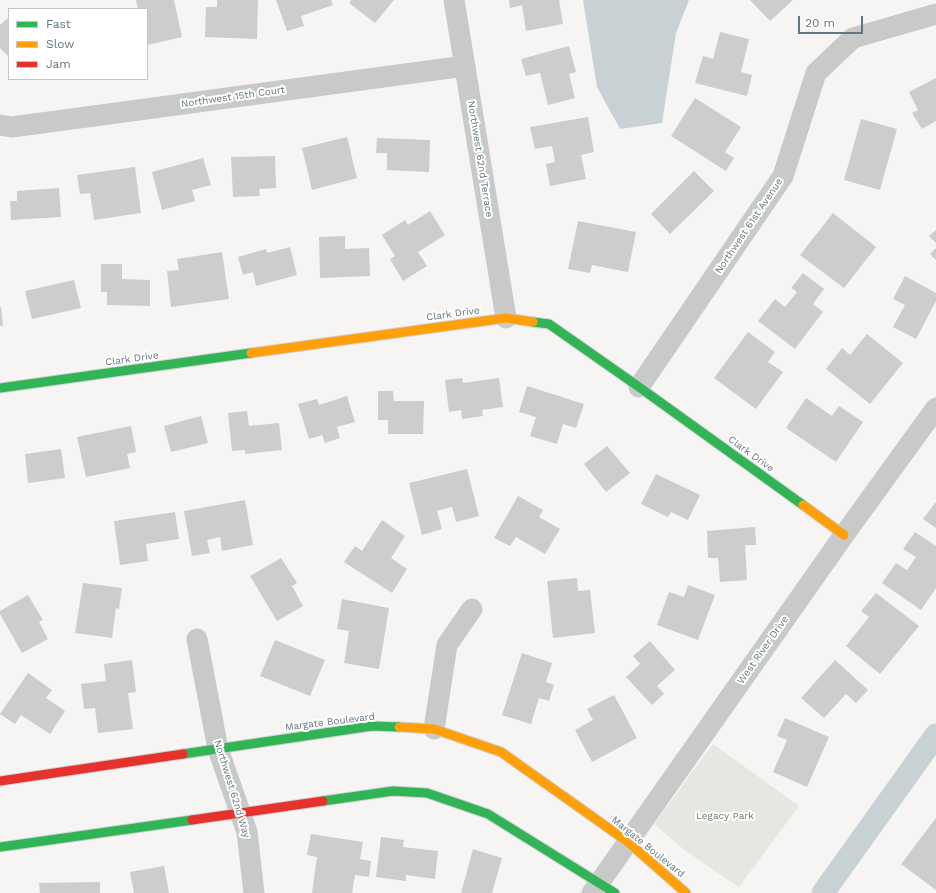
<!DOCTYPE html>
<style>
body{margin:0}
#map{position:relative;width:936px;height:893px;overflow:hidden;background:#f6f5f4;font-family:"Work Sans",sans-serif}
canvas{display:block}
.legend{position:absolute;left:8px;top:8px;width:140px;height:72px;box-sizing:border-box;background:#fff;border:1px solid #c1c8cb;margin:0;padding:5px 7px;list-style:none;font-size:12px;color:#63757e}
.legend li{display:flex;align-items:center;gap:8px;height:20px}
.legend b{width:20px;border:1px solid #c1c8cb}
.scale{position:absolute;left:798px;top:16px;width:65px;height:18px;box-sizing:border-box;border:2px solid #63757e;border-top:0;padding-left:5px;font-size:12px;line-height:14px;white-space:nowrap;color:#63757e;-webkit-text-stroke:3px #fff;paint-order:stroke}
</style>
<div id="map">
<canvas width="936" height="893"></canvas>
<ul class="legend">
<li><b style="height:5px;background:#30b455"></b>Fast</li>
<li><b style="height:5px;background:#ff9f0a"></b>Slow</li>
<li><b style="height:5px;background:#e5322d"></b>Jam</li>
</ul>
<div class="scale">20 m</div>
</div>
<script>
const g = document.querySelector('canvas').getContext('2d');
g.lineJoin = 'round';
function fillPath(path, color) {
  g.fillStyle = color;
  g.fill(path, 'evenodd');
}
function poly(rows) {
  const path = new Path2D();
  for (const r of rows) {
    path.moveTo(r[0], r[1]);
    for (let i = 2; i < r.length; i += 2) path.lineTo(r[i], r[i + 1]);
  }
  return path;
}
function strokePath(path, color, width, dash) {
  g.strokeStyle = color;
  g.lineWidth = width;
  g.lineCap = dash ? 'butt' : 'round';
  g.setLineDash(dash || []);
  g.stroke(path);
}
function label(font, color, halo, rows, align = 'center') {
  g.font = font + ' "Work Sans",sans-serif';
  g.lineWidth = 4;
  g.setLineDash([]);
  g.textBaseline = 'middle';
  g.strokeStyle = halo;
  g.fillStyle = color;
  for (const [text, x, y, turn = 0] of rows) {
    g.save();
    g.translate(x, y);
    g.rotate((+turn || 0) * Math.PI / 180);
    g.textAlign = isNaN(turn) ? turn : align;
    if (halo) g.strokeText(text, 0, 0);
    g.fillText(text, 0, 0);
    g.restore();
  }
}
fillPath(poly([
 [713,744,799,806,739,887,687,852,654,824]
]), '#e5e7e2');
fillPath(poly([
 [583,0,689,0,676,33,662,123,620,129,597,87]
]), '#c8d2d4');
strokePath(poly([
 [823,893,936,735]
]), '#c8d2d4', 23);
fillPath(poly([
 [136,0,174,0,182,37,147,45,147,9,138,9],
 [217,0,258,0,257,39,205,37,206,7,217,7],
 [276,0,331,0,333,5,301,16,304,26,287,31],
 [351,0,394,0,375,23,349,3],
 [509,0,559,0,563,24,526,31,522,5,510,8],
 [750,0,793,0,770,21],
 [9,17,9,57,0,48,0,25],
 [720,32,749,39,741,72,752,75,747,96,695,83,703,56,713,59],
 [569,46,576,72,569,74,575,98,548,105,540,73,526,76,521,59],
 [936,78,936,121,922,129,912,113,918,110,909,92],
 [695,98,741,127,725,152,734,158,726,171,671,136],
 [588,117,594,152,581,155,586,179,550,186,546,164,555,162,552,146,535,149,530,127],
 [861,119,897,129,880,190,844,180],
 [347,137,357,178,312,190,302,148],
 [377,138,430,140,429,172,387,170,387,153,376,153],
 [275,156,276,188,259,189,260,196,233,197,231,157],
 [203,158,211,185,192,190,195,201,162,210,152,172],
 [135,167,141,213,94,220,90,193,80,194,77,175],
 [694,171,714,191,670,234,651,214],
 [59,188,61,217,11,220,10,201,17,201,17,191],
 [430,211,445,235,418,252,427,266,403,281,390,259,395,256,382,235,405,220,408,225],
 [833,213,876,247,844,288,800,255],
 [578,221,636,232,628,272,592,265,590,273,568,269],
 [936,230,936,243,929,236],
 [345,236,345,249,369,248,370,276,320,278,319,237],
 [290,247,297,275,256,286,253,272,243,275,238,257,266,249,267,253],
 [936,248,936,260,930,254],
 [222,252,229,299,171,307,167,271,179,270,177,259],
 [101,264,122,264,122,279,150,280,150,306,107,305,107,292,101,292],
 [803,273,824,289,813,304,823,312,795,349,758,321,775,299,785,307,797,292,791,288],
 [905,276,936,293,936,301,916,339,893,327,905,305,893,299],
 [74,280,81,308,32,319,25,291],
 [0,307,1,307,3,326,0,326],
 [748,332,775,352,768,362,783,372,756,409,714,378],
 [867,334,903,363,870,404,826,369,842,348,850,355],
 [462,378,463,383,499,378,503,407,482,410,483,416,462,419,461,410,449,412,445,380],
 [527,386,584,404,576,428,563,424,557,444,530,436,536,417,519,412],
 [378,391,393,391,394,401,424,401,423,434,388,434,388,420,378,420],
 [347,396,355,422,337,427,340,438,325,443,322,435,309,439,298,404,317,399,319,405],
 [806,398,832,416,839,406,863,422,836,462,786,428],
 [247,411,249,426,279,423,282,450,245,454,245,450,232,451,228,413],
 [201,416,208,443,171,452,164,426],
 [131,426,136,452,127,454,130,468,86,477,77,437],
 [607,446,630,473,606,492,584,464],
 [61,449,65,478,28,483,25,454],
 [467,469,479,516,456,522,452,507,437,511,442,529,422,535,409,483],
 [656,474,700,495,688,520,671,512,668,517,641,504],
 [518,496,543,510,539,517,560,529,545,554,516,537,510,546,494,538],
 [245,500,253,545,222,551,220,537,207,540,210,553,192,556,184,511],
 [935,503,936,503,936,528,923,519],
 [175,512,179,539,146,544,148,561,120,565,114,521],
 [382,520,405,536,391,558,407,569,392,593,344,562,355,546,362,551],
 [755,527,756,545,745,545,747,580,720,582,718,558,708,558,707,531],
 [915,532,936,546,936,588,921,610,882,583,896,563,907,570,916,557,903,549],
 [281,558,297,583,292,586,303,606,277,621,250,576],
 [577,578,578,591,590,590,595,633,553,638,547,581],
 [83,583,122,588,119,609,116,608,112,638,75,633],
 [688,585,715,595,698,640,657,625,669,592,684,597],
 [876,593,919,626,880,674,846,646,869,617,861,611],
 [28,595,43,620,39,622,48,639,22,653,0,614,0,611],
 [342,599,389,608,379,669,344,663,349,631,337,629],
 [275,640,325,660,310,696,260,676],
 [650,641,675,670,657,686,664,694,652,705,626,677,640,664,633,656],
 [522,653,552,663,546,682,554,685,549,701,539,698,531,724,502,715],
 [132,660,136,692,128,693,133,729,98,733,95,708,84,709,81,684,106,681,104,664],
 [835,660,868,690,856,703,846,694,824,718,801,698],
 [28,673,52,690,46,698,65,711,50,734,21,715,15,724,0,714],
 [614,695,637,738,592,762,575,730,593,720,587,709],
 [785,718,829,737,807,787,773,772,787,740,777,736],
 [936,818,936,890,901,864],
 [311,834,363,842,360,859,371,861,369,877,355,875,352,893,312,893,317,857,307,855],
 [381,837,404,840,403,847,438,851,435,879,406,875,406,881,376,877],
 [473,849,502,858,492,893,461,893],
 [164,866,169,893,134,893,130,872],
 [100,882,100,893,40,893,39,883]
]), '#cccdce');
const fast = poly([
 [533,322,549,324,639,387,803,505],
 [0,388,251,353],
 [183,754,372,726,399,727],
 [323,801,393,791,427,793,488,814,615,893],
 [0,847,192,820]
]);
const slow = poly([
 [251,353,506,318,533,322],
 [803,505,844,535],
 [399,727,434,729,501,752,628,842,686,893]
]);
const jam = poly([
 [0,781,183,754],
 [192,820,323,801]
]);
strokePath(fast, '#d1d2d2', 11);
strokePath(slow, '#d1d2d2', 11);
strokePath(jam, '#d1d2d2', 11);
strokePath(poly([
 [454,0,506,318],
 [0,125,12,127,465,66],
 [639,387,783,176,816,73,853,38,936,14],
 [197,639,218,749,247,832,254,893],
 [434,729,447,645,472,609],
 [592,893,844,535,936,408]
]), '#c8caca', 21);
strokePath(fast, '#30b455', 9);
strokePath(slow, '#ff9f0a', 9);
strokePath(jam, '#e5322d', 9);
label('10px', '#63757e', '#fff', [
 ["Northwest 15th Court",233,97,-8],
 ["Northwest 62nd Terrace",480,159,81],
 ["Northwest 61st Avenue",749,226,-56],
 ["Clark Drive",453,314,-8],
 ["Clark Drive",132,359,-8],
 ["Clark Drive",751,454,36],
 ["West River Drive",763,650,-55],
 ["Margate Boulevard",330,722,-7],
 ["Northwest 62nd Way",232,789,73],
 ["Margate Boulevard",648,847,39]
]);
label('10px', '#6c7b65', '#fff', [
 ["Legacy Park",725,816]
]);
</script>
